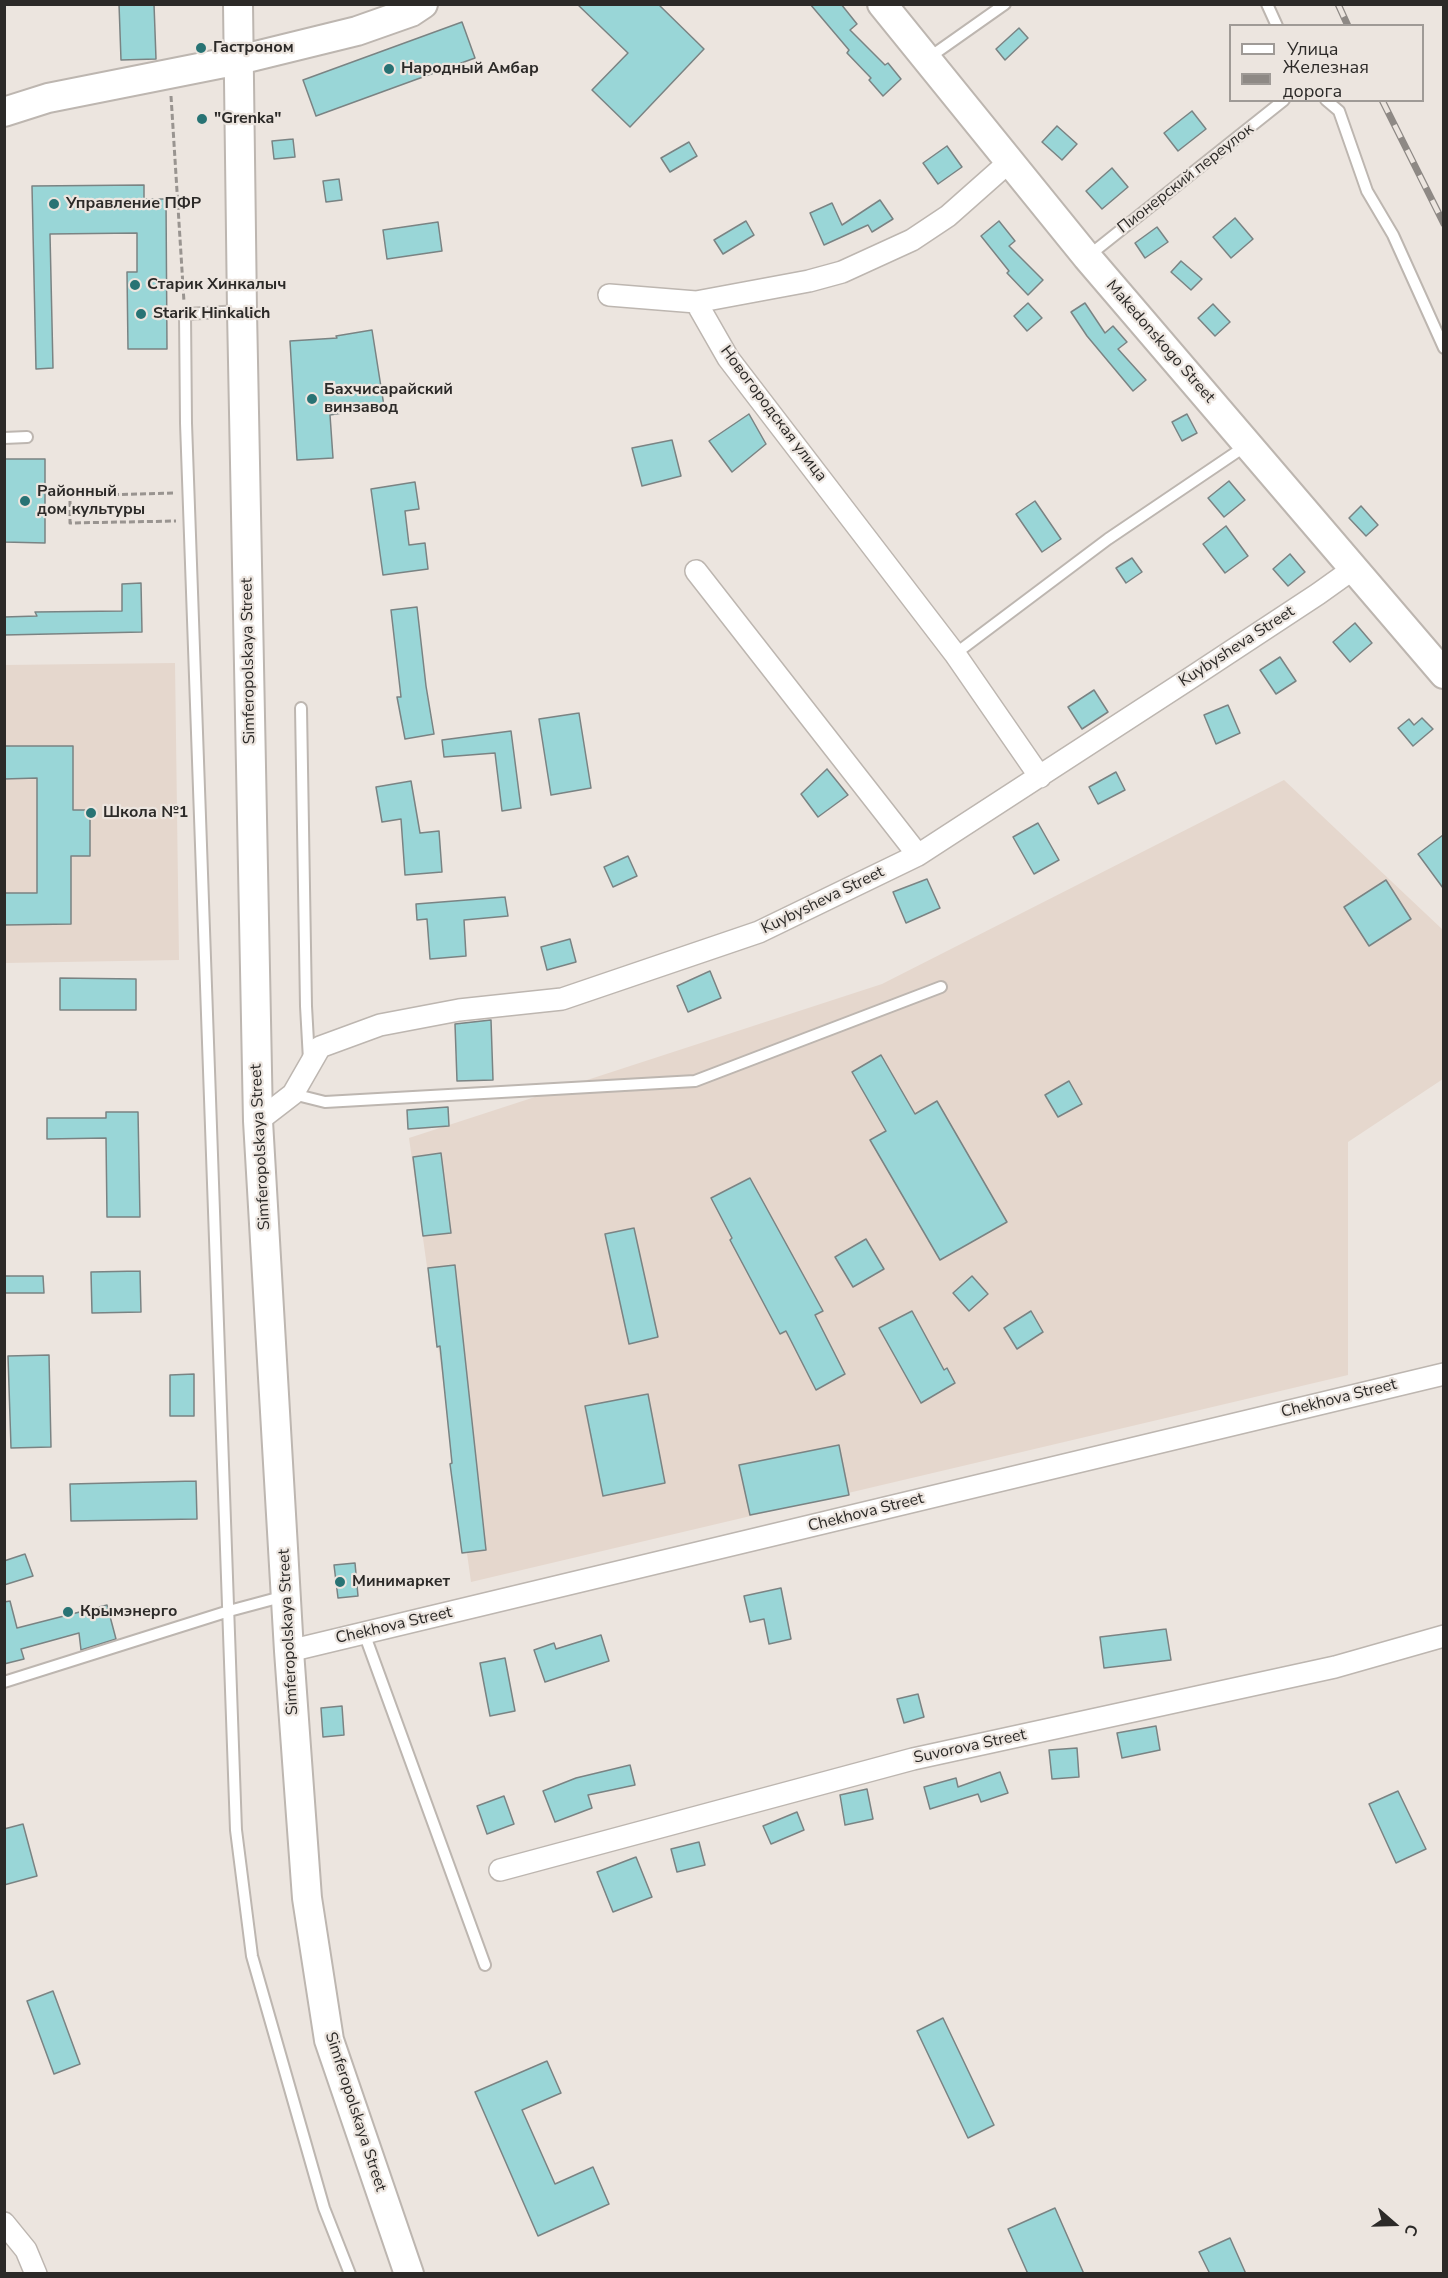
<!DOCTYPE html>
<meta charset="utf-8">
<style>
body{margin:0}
#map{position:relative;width:1448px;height:2278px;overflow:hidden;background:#ece5df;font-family:"Nunito Sans",sans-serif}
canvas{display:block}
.frame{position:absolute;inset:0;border:6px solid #2c2a28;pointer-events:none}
.legend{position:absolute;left:1229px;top:24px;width:195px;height:78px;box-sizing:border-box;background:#ece5df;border:2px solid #9f9a96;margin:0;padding:8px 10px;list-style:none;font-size:18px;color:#2c2a28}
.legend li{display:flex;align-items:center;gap:12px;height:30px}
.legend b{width:30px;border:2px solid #9f9a96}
.north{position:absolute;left:1364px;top:2194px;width:60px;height:60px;-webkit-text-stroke:4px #ece5df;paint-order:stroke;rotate:110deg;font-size:16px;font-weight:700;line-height:24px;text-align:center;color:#2c2a28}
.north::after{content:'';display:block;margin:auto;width:21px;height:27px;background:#2c2a28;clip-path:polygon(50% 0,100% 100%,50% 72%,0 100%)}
</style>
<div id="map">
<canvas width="1448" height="2278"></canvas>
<div class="frame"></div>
<ul class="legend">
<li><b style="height:8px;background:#fff"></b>Улица</li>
<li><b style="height:8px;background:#8e8985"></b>Железная дорога</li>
</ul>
<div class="north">С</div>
</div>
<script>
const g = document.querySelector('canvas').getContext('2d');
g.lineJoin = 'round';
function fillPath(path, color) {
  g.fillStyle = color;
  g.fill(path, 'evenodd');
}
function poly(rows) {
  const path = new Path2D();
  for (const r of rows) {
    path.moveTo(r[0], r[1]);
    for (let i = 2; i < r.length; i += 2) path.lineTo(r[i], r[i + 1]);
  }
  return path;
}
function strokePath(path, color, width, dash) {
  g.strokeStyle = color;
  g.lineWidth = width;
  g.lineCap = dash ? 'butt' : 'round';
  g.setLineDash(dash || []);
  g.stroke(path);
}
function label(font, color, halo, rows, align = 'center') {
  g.font = font + ' "Nunito Sans",sans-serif';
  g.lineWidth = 4.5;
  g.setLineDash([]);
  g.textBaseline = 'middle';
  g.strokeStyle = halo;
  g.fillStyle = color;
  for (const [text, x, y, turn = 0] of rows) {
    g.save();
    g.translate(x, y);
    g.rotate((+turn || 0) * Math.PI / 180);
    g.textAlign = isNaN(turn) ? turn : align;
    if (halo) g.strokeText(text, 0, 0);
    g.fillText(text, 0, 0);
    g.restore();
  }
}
fillPath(poly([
 [175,663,179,960,5,963,4,665],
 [1284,780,1443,930,1443,1079,1348,1142,1348,1375,471,1582,409,1138,882,984]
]), '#e5d7cd');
const building = poly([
 [119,4,154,4,156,59,121,60,119,4],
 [577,4,658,4,704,49,630,127,592,90,628,53,577,4],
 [810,4,841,4,857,24,850,30,885,65,888,63,901,79,883,96,869,80,871,78,847,53,849,50,810,4],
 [462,22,475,58,316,116,303,80,462,22],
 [1019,28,1028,38,1005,60,996,49,1019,28],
 [1192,111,1206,129,1178,151,1164,133,1192,111],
 [1057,126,1077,144,1062,160,1042,142,1057,126],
 [293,139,295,157,274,159,272,141,293,139],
 [689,142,697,156,670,172,661,158,689,142],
 [947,146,962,167,938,184,923,163,947,146],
 [1112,168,1128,187,1102,209,1086,191,1112,168],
 [339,179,342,200,326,202,323,181,339,179],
 [144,185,144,199,166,199,167,349,128,349,127,272,137,272,137,233,50,234,53,368,36,369,32,186,144,185],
 [880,200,893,219,872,232,868,225,824,245,810,213,832,203,842,225,880,200],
 [1235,218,1253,239,1231,258,1213,237,1235,218],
 [746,221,754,235,723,254,714,240,746,221],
 [999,221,1015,241,1009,246,1043,280,1028,295,1007,273,1009,271,981,236,999,221],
 [438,222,442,251,387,259,383,230,438,222],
 [1157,227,1168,242,1145,258,1135,243,1157,227],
 [1181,261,1202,279,1191,290,1171,272,1181,261],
 [1028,303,1042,318,1027,331,1014,316,1028,303],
 [1085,303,1105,333,1113,326,1127,342,1118,349,1146,380,1133,391,1087,336,1071,312,1085,303],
 [1213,304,1230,322,1215,336,1198,318,1213,304],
 [372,330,384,406,330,415,333,458,297,460,290,341,337,338,336,336,372,330],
 [749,414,766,444,732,472,709,441,749,414],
 [1187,414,1197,433,1182,441,1172,422,1187,414],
 [672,440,681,476,642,486,632,448,672,440],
 [4,459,45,459,45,543,4,542,4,459],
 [1229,481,1245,500,1224,517,1208,498,1229,481],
 [415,482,419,509,405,511,409,545,425,543,428,569,383,575,371,489,415,482],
 [1035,501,1061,539,1042,552,1016,514,1035,501],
 [1361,506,1378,525,1366,536,1349,518,1361,506],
 [1226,526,1248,556,1225,573,1203,544,1226,526],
 [1290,554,1305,572,1288,586,1273,569,1290,554],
 [1132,558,1142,572,1126,583,1116,568,1132,558],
 [141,583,142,632,4,635,4,617,37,616,35,612,122,611,122,584,141,583],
 [417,607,426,686,434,734,405,739,397,697,401,697,391,610,417,607],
 [1355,623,1372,643,1350,662,1333,642,1355,623],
 [1280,657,1296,681,1276,694,1260,670,1280,657],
 [1094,690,1108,712,1082,729,1068,707,1094,690],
 [1228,705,1240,733,1216,744,1204,715,1228,705],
 [579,713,591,788,551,795,539,719,579,713],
 [1422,718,1433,729,1413,746,1398,728,1409,719,1414,725,1422,718],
 [511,731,521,808,502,811,495,753,444,757,442,740,511,731],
 [4,746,73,746,73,810,90,810,90,856,71,856,71,924,4,925,4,893,37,893,37,778,4,779,4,746],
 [827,769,848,795,818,817,801,794,827,769],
 [1116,772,1125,790,1098,804,1089,787,1116,772],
 [411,781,420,833,439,831,442,872,405,875,401,819,382,822,376,787,411,781],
 [1038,823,1059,860,1034,874,1013,837,1038,823],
 [1443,835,1443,888,1418,854,1443,835],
 [628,856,637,876,613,887,604,867,628,856],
 [927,879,940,908,906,923,893,892,927,879],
 [1386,880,1411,919,1369,946,1344,907,1386,880],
 [505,897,508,916,464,920,466,956,430,959,427,919,417,920,416,904,505,897],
 [570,939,576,962,547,970,541,947,570,939],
 [710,971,721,998,688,1012,677,986,710,971],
 [60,978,136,979,136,1010,60,1010,60,978],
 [491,1020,493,1080,457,1081,455,1024,491,1020],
 [881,1055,915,1114,937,1101,1007,1222,940,1260,870,1140,886,1131,852,1072,881,1055],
 [1069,1081,1082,1104,1058,1117,1045,1095,1069,1081],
 [448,1107,449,1126,408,1129,407,1110,448,1107],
 [106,1112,138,1112,140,1217,107,1217,106,1138,47,1139,47,1118,106,1118,106,1112],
 [441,1153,451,1233,423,1236,413,1157,441,1153],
 [750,1178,823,1311,815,1315,845,1374,816,1390,786,1331,780,1334,730,1240,732,1238,711,1198,750,1178],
 [634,1228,658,1337,629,1344,605,1234,634,1228],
 [866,1239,884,1269,853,1287,835,1257,866,1239],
 [455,1265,486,1550,462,1553,450,1464,452,1463,440,1346,437,1347,428,1268,455,1265],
 [140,1271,141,1312,92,1313,91,1272,140,1271],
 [4,1276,43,1276,44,1293,4,1293,4,1276],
 [972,1276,988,1294,969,1311,953,1293,972,1276],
 [912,1311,944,1370,947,1368,955,1383,921,1403,879,1328,912,1311],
 [1031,1311,1043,1332,1017,1349,1004,1328,1031,1311],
 [49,1355,51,1447,11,1448,8,1356,49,1355],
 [194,1374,194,1416,170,1416,170,1375,194,1374],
 [648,1394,665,1483,603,1496,585,1406,648,1394],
 [839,1445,849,1495,750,1515,739,1465,839,1445],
 [196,1481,197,1519,71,1521,70,1484,196,1481],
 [25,1554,33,1576,4,1585,4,1561,25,1554],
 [355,1563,358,1596,338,1598,334,1565,355,1563],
 [781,1588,791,1639,769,1644,764,1619,750,1622,744,1596,781,1588],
 [10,1601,17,1628,107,1605,116,1639,81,1650,79,1633,21,1649,24,1659,4,1664,4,1602,10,1601],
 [1166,1629,1171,1660,1104,1668,1100,1637,1166,1629],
 [601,1635,609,1661,545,1682,534,1650,554,1643,556,1649,601,1635],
 [505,1658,515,1711,490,1716,480,1663,505,1658],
 [918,1694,924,1717,904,1723,897,1699,918,1694],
 [342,1706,344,1735,323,1737,321,1708,342,1706],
 [1156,1726,1160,1750,1122,1758,1117,1733,1156,1726],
 [1077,1748,1079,1777,1052,1779,1049,1750,1077,1748],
 [630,1765,635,1785,588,1795,592,1808,555,1822,543,1791,576,1778,630,1765],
 [1000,1772,1008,1793,981,1802,978,1794,930,1809,924,1787,956,1778,958,1787,1000,1772],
 [867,1789,873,1819,845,1825,840,1795,867,1789],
 [1398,1791,1426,1849,1396,1863,1369,1804,1398,1791],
 [504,1796,514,1824,487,1834,477,1806,504,1796],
 [797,1812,804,1830,771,1844,763,1826,797,1812],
 [23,1824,37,1876,4,1885,4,1829,23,1824],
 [699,1842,705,1865,677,1872,671,1849,699,1842],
 [636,1857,652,1897,613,1912,597,1872,636,1857],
 [53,1991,80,2064,54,2074,27,2001,53,1991],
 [943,2018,994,2125,968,2138,917,2031,943,2018],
 [547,2061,561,2093,522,2110,555,2184,593,2167,609,2204,538,2236,475,2092,547,2061],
 [1055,2208,1084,2274,1028,2274,1008,2229,1055,2208],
 [1230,2238,1246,2274,1210,2274,1199,2252,1230,2238]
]);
fillPath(building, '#99d6d7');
strokePath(building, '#7a8383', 1.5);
const lane = poly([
 [1267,4,1277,26],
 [927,59,1005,4],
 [1326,100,1339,111,1367,191,1393,235,1444,348],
 [1087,257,1284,100],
 [241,311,185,314,186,423,236,1830,252,1956,324,2208,350,2274],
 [4,438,27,437],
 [955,654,1108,539,1247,445],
 [301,708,306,1006,309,1060],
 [293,1094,325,1102,695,1081,941,987],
 [364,1633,485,1965],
 [4,1682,229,1611,285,1596]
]);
const street = poly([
 [609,295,696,302,809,281,842,272,912,240,948,216,1009,162],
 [696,302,728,358,955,654,1040,777],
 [696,571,918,855],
 [258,1121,293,1094,320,1047,380,1025,459,1010,562,999,759,932,918,855,1192,677,1318,594,1353,569],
 [289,1651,1444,1374],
 [500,1870,913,1759,1335,1667,1444,1636],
 [4,2223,26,2250,36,2274]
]);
const secondary = poly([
 [238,4,242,311,258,1121,289,1651,307,1898,329,2040,409,2274],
 [882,4,1087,257,1444,674],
 [4,112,48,98,239,60,357,31,411,12,423,4]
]);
strokePath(lane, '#bdb6b0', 14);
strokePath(street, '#bdb6b0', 24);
strokePath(secondary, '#bdb6b0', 32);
strokePath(poly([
 [171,96,184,302],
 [173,493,70,496,70,523,176,521]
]), '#999490', 3, [6, 3]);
strokePath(lane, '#fff', 10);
strokePath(street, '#fff', 21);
strokePath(secondary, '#fff', 28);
const rail = poly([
 [1338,4,1348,26],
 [1382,100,1444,224]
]);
strokePath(rail, '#8e8985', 7);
strokePath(rail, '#ece5df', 4.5, [14]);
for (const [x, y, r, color] of [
 [201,48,6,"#287374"],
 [389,69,6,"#287374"],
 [202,119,6,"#287374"],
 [54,204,6,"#287374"],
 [135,285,6,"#287374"],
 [141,314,6,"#287374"],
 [312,399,6,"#287374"],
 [25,501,6,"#287374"],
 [91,813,6,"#287374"],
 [340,1582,6,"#287374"],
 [68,1612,6,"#287374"]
]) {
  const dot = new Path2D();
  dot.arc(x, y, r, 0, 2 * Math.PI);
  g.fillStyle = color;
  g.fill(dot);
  strokePath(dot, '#ece5df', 2);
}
label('bold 16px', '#2c2a28', '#ece5df', [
 ["Гастроном",213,48],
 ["Народный Амбар",401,69],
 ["\"Grenka\"",214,119],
 ["Управление ПФР",66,204],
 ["Старик Хинкалыч",147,285],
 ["Starik Hinkalich",153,314],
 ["Бахчисарайский",324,390],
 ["винзавод",324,408],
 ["Районный",37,492],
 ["дом культуры",37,510],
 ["Школа №1",103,813],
 ["Минимаркет",352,1582],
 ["Крымэнерго",80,1612]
], 'left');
label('16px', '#2c2a28', '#ece5df', [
 ["Пионерский переулок",1186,179,-38],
 ["Makedonskogo Street",1160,342,49],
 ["Новогородская улица",773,414,53],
 ["Kuybysheva Street",1237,647,-33],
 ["Simferopolskaya Street",249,661,-91],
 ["Kuybysheva Street",823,901,-26],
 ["Simferopolskaya Street",261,1147,-93],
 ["Chekhova Street",1339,1399,-14],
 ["Chekhova Street",866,1513,-14],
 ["Chekhova Street",394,1626,-13],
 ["Simferopolskaya Street",289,1632,-93],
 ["Suvorova Street",970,1747,-12],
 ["Simferopolskaya Street",355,2112,72]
]);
</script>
